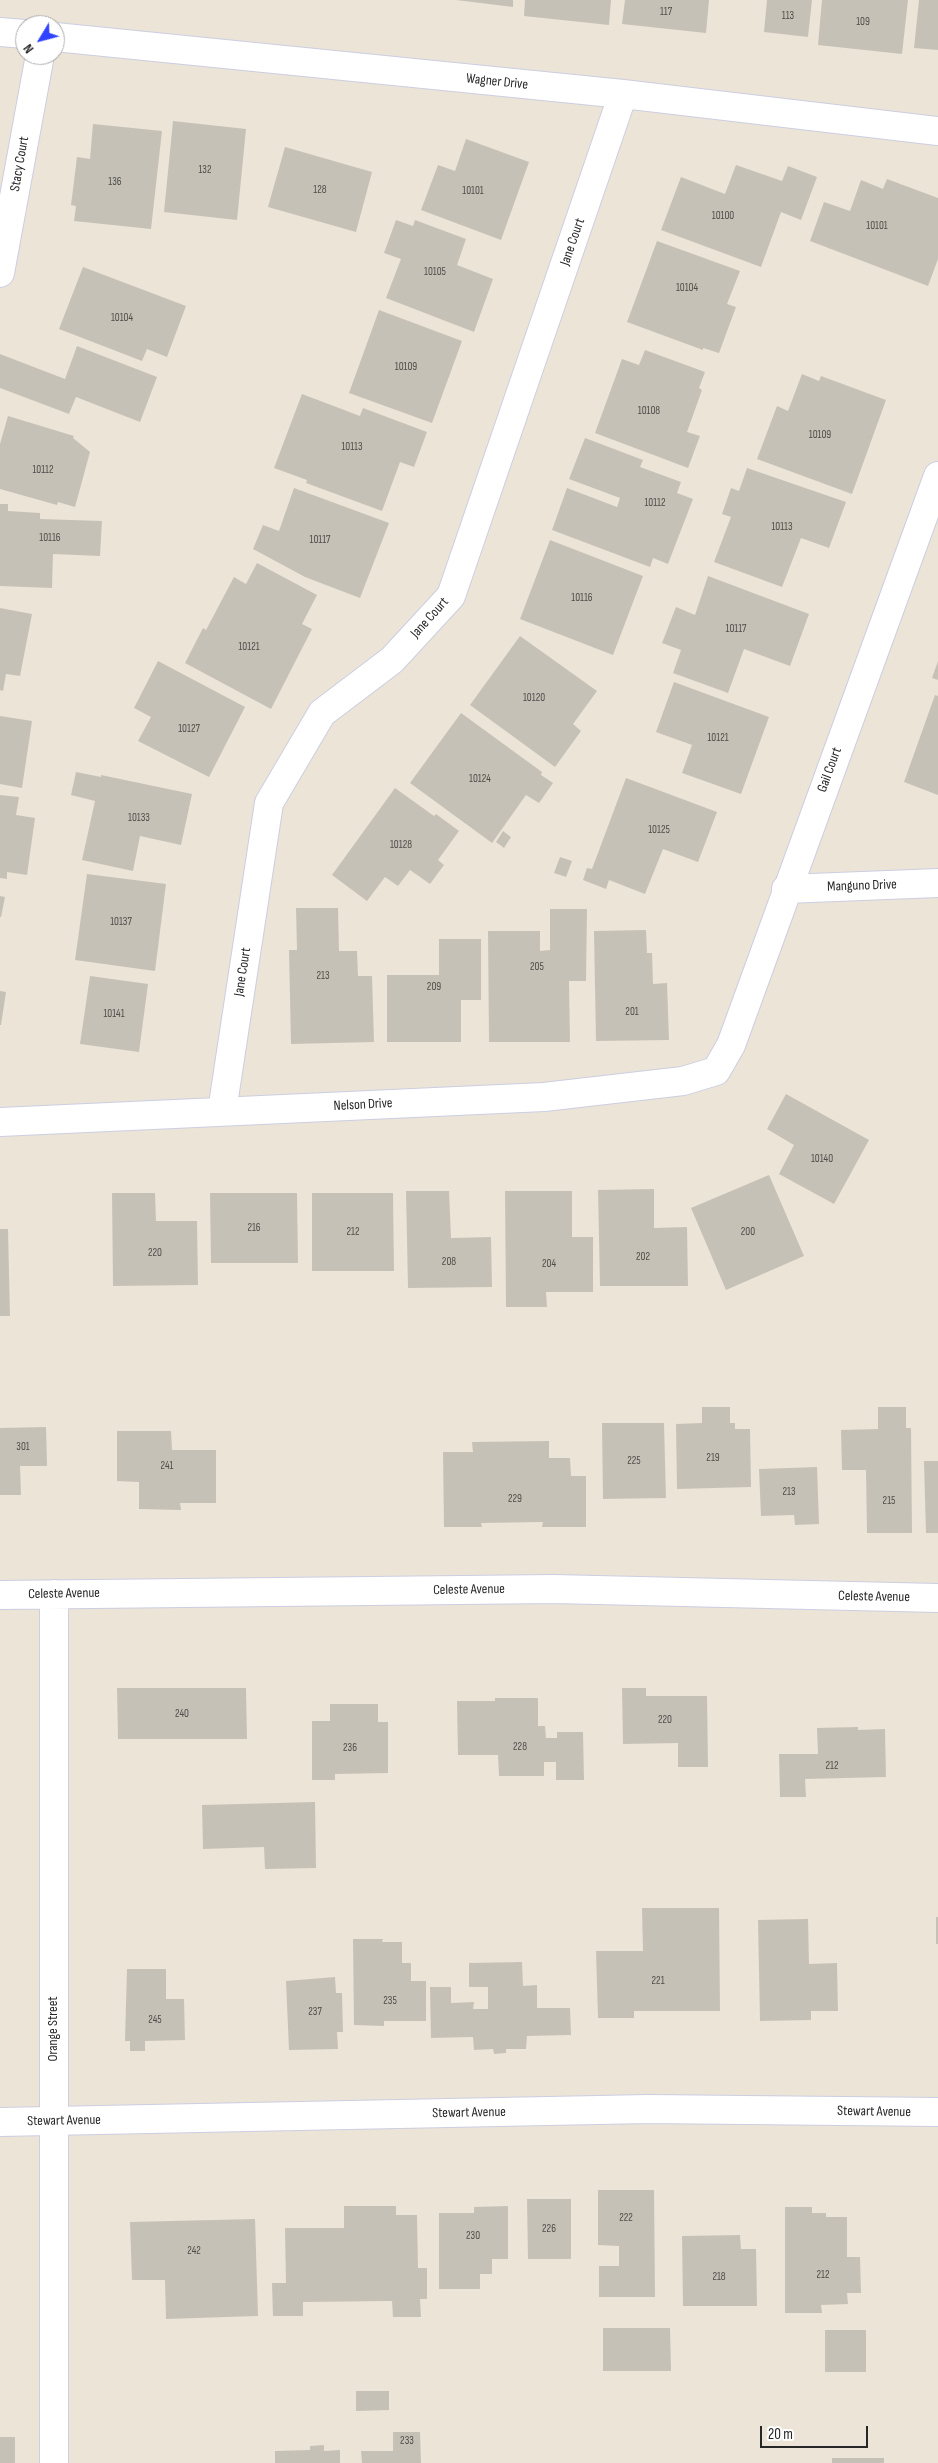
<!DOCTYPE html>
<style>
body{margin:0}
#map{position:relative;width:938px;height:2463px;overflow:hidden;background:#ece4d6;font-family:"Sofia Sans Condensed",sans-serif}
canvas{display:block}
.north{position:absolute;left:15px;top:15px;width:50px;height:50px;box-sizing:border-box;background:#fff;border:1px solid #a9a9a9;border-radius:50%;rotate:233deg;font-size:14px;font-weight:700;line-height:20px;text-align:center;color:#272727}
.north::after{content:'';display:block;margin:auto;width:18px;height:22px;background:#3043ff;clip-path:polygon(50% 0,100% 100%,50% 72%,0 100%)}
.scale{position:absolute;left:760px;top:2426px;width:108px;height:22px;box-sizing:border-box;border:2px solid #272727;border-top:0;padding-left:6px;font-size:15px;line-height:18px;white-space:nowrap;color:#272727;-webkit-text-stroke:4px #fff;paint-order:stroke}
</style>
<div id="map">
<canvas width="938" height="2463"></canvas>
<div class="north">N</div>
<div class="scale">20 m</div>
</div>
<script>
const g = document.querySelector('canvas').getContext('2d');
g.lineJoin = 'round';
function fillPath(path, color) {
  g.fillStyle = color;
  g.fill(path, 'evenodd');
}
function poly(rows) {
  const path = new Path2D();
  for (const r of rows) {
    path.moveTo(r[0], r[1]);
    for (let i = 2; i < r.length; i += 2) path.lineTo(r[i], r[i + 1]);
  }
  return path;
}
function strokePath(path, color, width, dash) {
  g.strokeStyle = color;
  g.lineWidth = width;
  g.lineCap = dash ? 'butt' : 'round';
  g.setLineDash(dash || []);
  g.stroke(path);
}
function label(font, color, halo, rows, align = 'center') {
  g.font = font + ' "Sofia Sans Condensed",sans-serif';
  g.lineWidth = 5;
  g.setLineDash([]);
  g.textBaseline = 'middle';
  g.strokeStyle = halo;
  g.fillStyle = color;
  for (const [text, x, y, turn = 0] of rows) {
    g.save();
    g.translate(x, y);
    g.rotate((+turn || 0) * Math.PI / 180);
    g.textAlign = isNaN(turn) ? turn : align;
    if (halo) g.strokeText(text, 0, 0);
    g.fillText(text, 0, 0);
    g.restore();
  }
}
fillPath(poly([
 [456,0,513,0,513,7],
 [525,0,611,0,609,25,524,16],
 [625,0,709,0,706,33,622,24],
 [767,0,812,0,808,37,764,32],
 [822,0,908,0,902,54,818,45],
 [919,0,938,0,938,50,914,48],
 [173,121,246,129,237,220,164,212],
 [93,124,162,131,151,229,74,221,76,206,71,205,77,157,90,159],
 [466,139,529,162,501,240,421,210,438,165,455,171],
 [285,147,372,172,356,232,268,207],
 [736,165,782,181,788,166,817,177,801,220,781,212,761,267,661,230,681,177,725,194],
 [887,179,938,198,938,259,928,286,810,241,824,202,850,211,861,180,883,189],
 [396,220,413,226,415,220,466,239,457,265,493,279,474,332,386,298,401,259,384,253],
 [657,241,740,271,727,304,736,307,719,353,703,348,703,350,627,322],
 [83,267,186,306,167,357,147,349,142,361,59,329],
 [379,310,462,341,432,423,349,393],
 [77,346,157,377,140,422,76,397,69,414,0,388,0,354,65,379],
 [645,350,705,372,699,388,702,390,687,432,700,436,688,468,595,433,622,359,639,365],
 [802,374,819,381,821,376,886,400,852,494,757,459,777,406,788,411],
 [302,394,360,416,363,408,427,432,414,467,400,462,382,511,306,483,307,480,274,468],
 [8,416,74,436,73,438,90,452,75,507,58,502,57,505,0,489,0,444],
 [585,438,643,460,640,467,681,482,677,493,693,499,668,564,653,558,650,567,552,530,567,488,617,507,620,498,569,479],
 [747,468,846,502,829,548,801,538,782,587,714,562,731,517,722,514,731,488,739,491],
 [294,488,389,523,360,598,305,577,253,549,263,525,279,531],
 [0,504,8,504,8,511,40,513,40,519,102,521,100,556,53,554,52,588,0,586],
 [550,540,643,576,613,655,520,619],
 [257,563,317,595,302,624,312,629,271,709,185,663,203,628,206,630,234,577,246,584],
 [708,576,809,614,790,666,744,649,728,693,673,673,681,650,662,643,676,607,695,615],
 [0,608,32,614,20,676,6,674,3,691,0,690],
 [520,636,597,691,573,724,581,731,555,767,470,705],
 [158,661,245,707,209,777,138,741,151,717,134,708],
 [938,661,938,680,932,678],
 [674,682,769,717,741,794,682,773,692,745,656,732],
 [935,695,938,696,938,795,904,782],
 [461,713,542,772,541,775,553,783,539,803,526,795,492,843,410,783],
 [0,716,32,721,22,788,0,784],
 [76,772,101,777,101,775,192,794,181,845,140,836,133,871,82,860,95,801,71,795],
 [626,778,717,812,698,862,663,849,645,894,609,880,606,889,583,880,587,868,592,869],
 [395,788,434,816,436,814,459,831,438,860,444,865,430,884,410,870,398,886,385,877,367,901,332,875],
 [0,795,19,797,16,815,35,818,27,875,7,872,7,879,0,878],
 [503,831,511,837,504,848,496,842],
 [560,857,572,861,566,877,554,873],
 [87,874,166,884,155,971,75,960],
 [0,896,5,897,1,917,0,917],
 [296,908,338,908,339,951,357,951,358,976,372,976,374,1042,291,1044,289,950,297,950],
 [550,909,587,909,586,981,569,981,570,1042,489,1042,488,931,540,931,540,951,550,950],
 [646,930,647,953,652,953,653,984,667,983,669,1040,596,1041,594,931],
 [439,939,481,939,481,1000,461,1000,461,1042,387,1042,387,975,439,975],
 [90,976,148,984,139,1052,80,1044],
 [0,991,6,992,1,1025,0,1025],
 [786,1094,869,1140,834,1204,779,1174,794,1145,767,1129],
 [769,1175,804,1256,726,1290,691,1208],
 [654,1189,654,1228,687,1227,688,1286,600,1286,598,1190],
 [406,1191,449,1191,451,1238,491,1237,492,1287,408,1288],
 [505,1191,572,1191,572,1237,593,1237,593,1292,546,1292,547,1307,506,1307],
 [112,1193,155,1193,156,1221,197,1221,198,1285,113,1286],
 [210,1193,297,1193,298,1263,211,1263],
 [312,1193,393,1193,394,1271,312,1271],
 [0,1229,8,1229,10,1316,0,1316],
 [702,1407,730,1407,730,1423,735,1423,735,1429,750,1429,751,1487,677,1489,676,1424,702,1423],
 [878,1407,906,1407,906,1428,911,1428,912,1533,867,1533,866,1470,842,1470,841,1430,878,1429],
 [602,1423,664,1423,666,1498,603,1499],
 [46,1427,47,1466,20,1466,21,1495,0,1495,0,1428],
 [117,1431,171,1431,172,1450,216,1450,216,1503,180,1503,181,1510,139,1509,139,1482,117,1481],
 [549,1441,549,1458,570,1458,571,1476,586,1476,586,1527,542,1527,543,1522,481,1523,482,1527,444,1527,443,1452,473,1452,472,1442],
 [924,1461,938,1461,938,1533,926,1533],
 [817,1467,819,1524,795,1525,794,1515,761,1516,759,1469],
 [117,1688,246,1688,247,1739,118,1739],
 [622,1688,646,1688,646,1696,707,1696,708,1767,678,1767,678,1743,623,1744],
 [495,1698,538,1698,538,1726,545,1726,546,1738,557,1738,557,1732,583,1732,584,1780,556,1780,556,1762,544,1762,544,1776,499,1776,498,1755,458,1755,457,1701,495,1701],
 [330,1704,378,1704,378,1722,388,1722,388,1773,335,1774,335,1780,312,1780,312,1721,330,1721],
 [858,1727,858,1730,885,1729,886,1777,805,1779,806,1797,780,1797,779,1754,818,1754,817,1728],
 [315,1802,316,1868,265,1869,264,1847,203,1849,202,1805],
 [642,1908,719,1908,720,2011,634,2011,634,2018,598,2018,596,1951,643,1951],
 [936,1917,938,1917,938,1944,936,1944],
 [808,1919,809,1964,837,1963,838,2011,811,2011,811,2020,760,2021,758,1920],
 [353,1939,383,1939,382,1942,402,1942,402,1963,411,1963,411,1981,426,1981,426,2021,384,2021,384,2026,354,2025],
 [522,1962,523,1986,537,1985,537,2008,570,2008,571,2035,527,2036,526,2049,506,2049,506,2053,494,2054,493,2049,474,2050,473,2037,431,2038,430,1987,451,1987,451,2003,474,2002,473,2009,488,2009,488,1987,469,1987,469,1963],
 [127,1969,166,1969,166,1999,184,1999,185,2040,145,2041,145,2051,130,2051,130,2041,125,2041],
 [335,1977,336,1993,342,1993,343,2032,337,2032,338,2049,289,2050,286,1981],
 [598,2190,654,2190,655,2297,599,2297,599,2266,619,2266,619,2246,598,2245],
 [527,2199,571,2199,571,2259,528,2259],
 [344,2206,396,2206,396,2215,417,2215,418,2268,427,2268,427,2299,420,2299,421,2317,393,2317,392,2301,303,2302,303,2316,273,2316,272,2283,286,2283,285,2228,344,2228],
 [508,2206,508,2259,492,2259,492,2274,480,2274,480,2289,439,2289,439,2213,474,2213,474,2207],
 [785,2207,812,2207,812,2213,826,2213,826,2217,847,2217,847,2257,860,2257,861,2293,847,2293,848,2304,821,2305,822,2313,785,2313],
 [255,2219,258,2316,166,2319,165,2280,132,2280,130,2222],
 [740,2235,741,2249,756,2249,757,2306,683,2306,682,2236],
 [603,2328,670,2328,671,2371,603,2371],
 [825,2330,866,2330,866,2372,825,2372],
 [356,2391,389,2391,389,2410,356,2411],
 [393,2432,420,2432,421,2463,362,2463,361,2451,393,2451],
 [0,2437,15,2437,15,2463,0,2463],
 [324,2445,324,2451,340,2450,340,2463,275,2463,275,2451,310,2450,310,2446],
 [832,2458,884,2458,884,2463,832,2463]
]), '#c6c1b7');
const minor = poly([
 [0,32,25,34],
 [55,37,623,94,938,131],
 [0,273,40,55],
 [786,889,938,883],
 [222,1111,269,803,322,713,392,660,451,596,623,94],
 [0,1122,544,1097,683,1081,716,1071,731,1045,938,476],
 [0,1595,554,1589,938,1598],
 [0,2122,648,2109,938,2112],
 [54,2463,54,1594]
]);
strokePath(minor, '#cccee2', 30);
strokePath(minor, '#fff', 28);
label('11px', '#4f4e4b', null, [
 ["117",666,12],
 ["113",788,16],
 ["109",863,22],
 ["132",205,170],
 ["136",115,182],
 ["128",320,190],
 ["10101",473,191],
 ["10100",723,216],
 ["10101",877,226],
 ["10105",435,272],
 ["10104",687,288],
 ["10104",122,318],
 ["10109",406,367],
 ["10108",649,411],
 ["10109",820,435],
 ["10113",352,447],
 ["10112",43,470],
 ["10112",655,503],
 ["10113",782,527],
 ["10116",50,538],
 ["10117",320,540],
 ["10116",582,598],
 ["10117",736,629],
 ["10121",249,647],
 ["10120",534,698],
 ["10127",189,729],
 ["10121",718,738],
 ["10124",480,779],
 ["10133",139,818],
 ["10125",659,830],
 ["10128",401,845],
 ["10137",121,922],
 ["205",537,967],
 ["213",323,976],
 ["209",434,987],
 ["201",632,1012],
 ["10141",114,1014],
 ["10140",822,1159],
 ["216",254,1228],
 ["212",353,1232],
 ["200",748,1232],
 ["220",155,1253],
 ["202",643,1257],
 ["208",449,1262],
 ["204",549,1264],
 ["301",23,1447],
 ["219",713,1458],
 ["225",634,1461],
 ["241",167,1466],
 ["213",789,1492],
 ["229",515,1499],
 ["215",889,1501],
 ["240",182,1714],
 ["220",665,1720],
 ["228",520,1747],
 ["236",350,1748],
 ["212",832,1766],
 ["221",658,1981],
 ["235",390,2001],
 ["237",315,2012],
 ["245",155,2020],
 ["222",626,2218],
 ["226",549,2229],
 ["230",473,2236],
 ["242",194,2251],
 ["212",823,2275],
 ["218",719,2277],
 ["233",407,2441]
]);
label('14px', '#272727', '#fff', [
 ["Wagner Drive",497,82,6],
 ["Stacy Court",20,164,-80],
 ["Jane Court",573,242,-71],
 ["Jane Court",430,618,-48],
 ["Gail Court",830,770,-70],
 ["Manguno Drive",862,886,-2],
 ["Jane Court",243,972,-81],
 ["Nelson Drive",363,1105,-3],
 ["Celeste Avenue",469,1590,-1],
 ["Celeste Avenue",64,1594,-1],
 ["Celeste Avenue",874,1597,1],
 ["Orange Street",53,2029,-90],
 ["Stewart Avenue",874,2112,1],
 ["Stewart Avenue",469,2113,-1],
 ["Stewart Avenue",64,2121,-1]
]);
</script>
